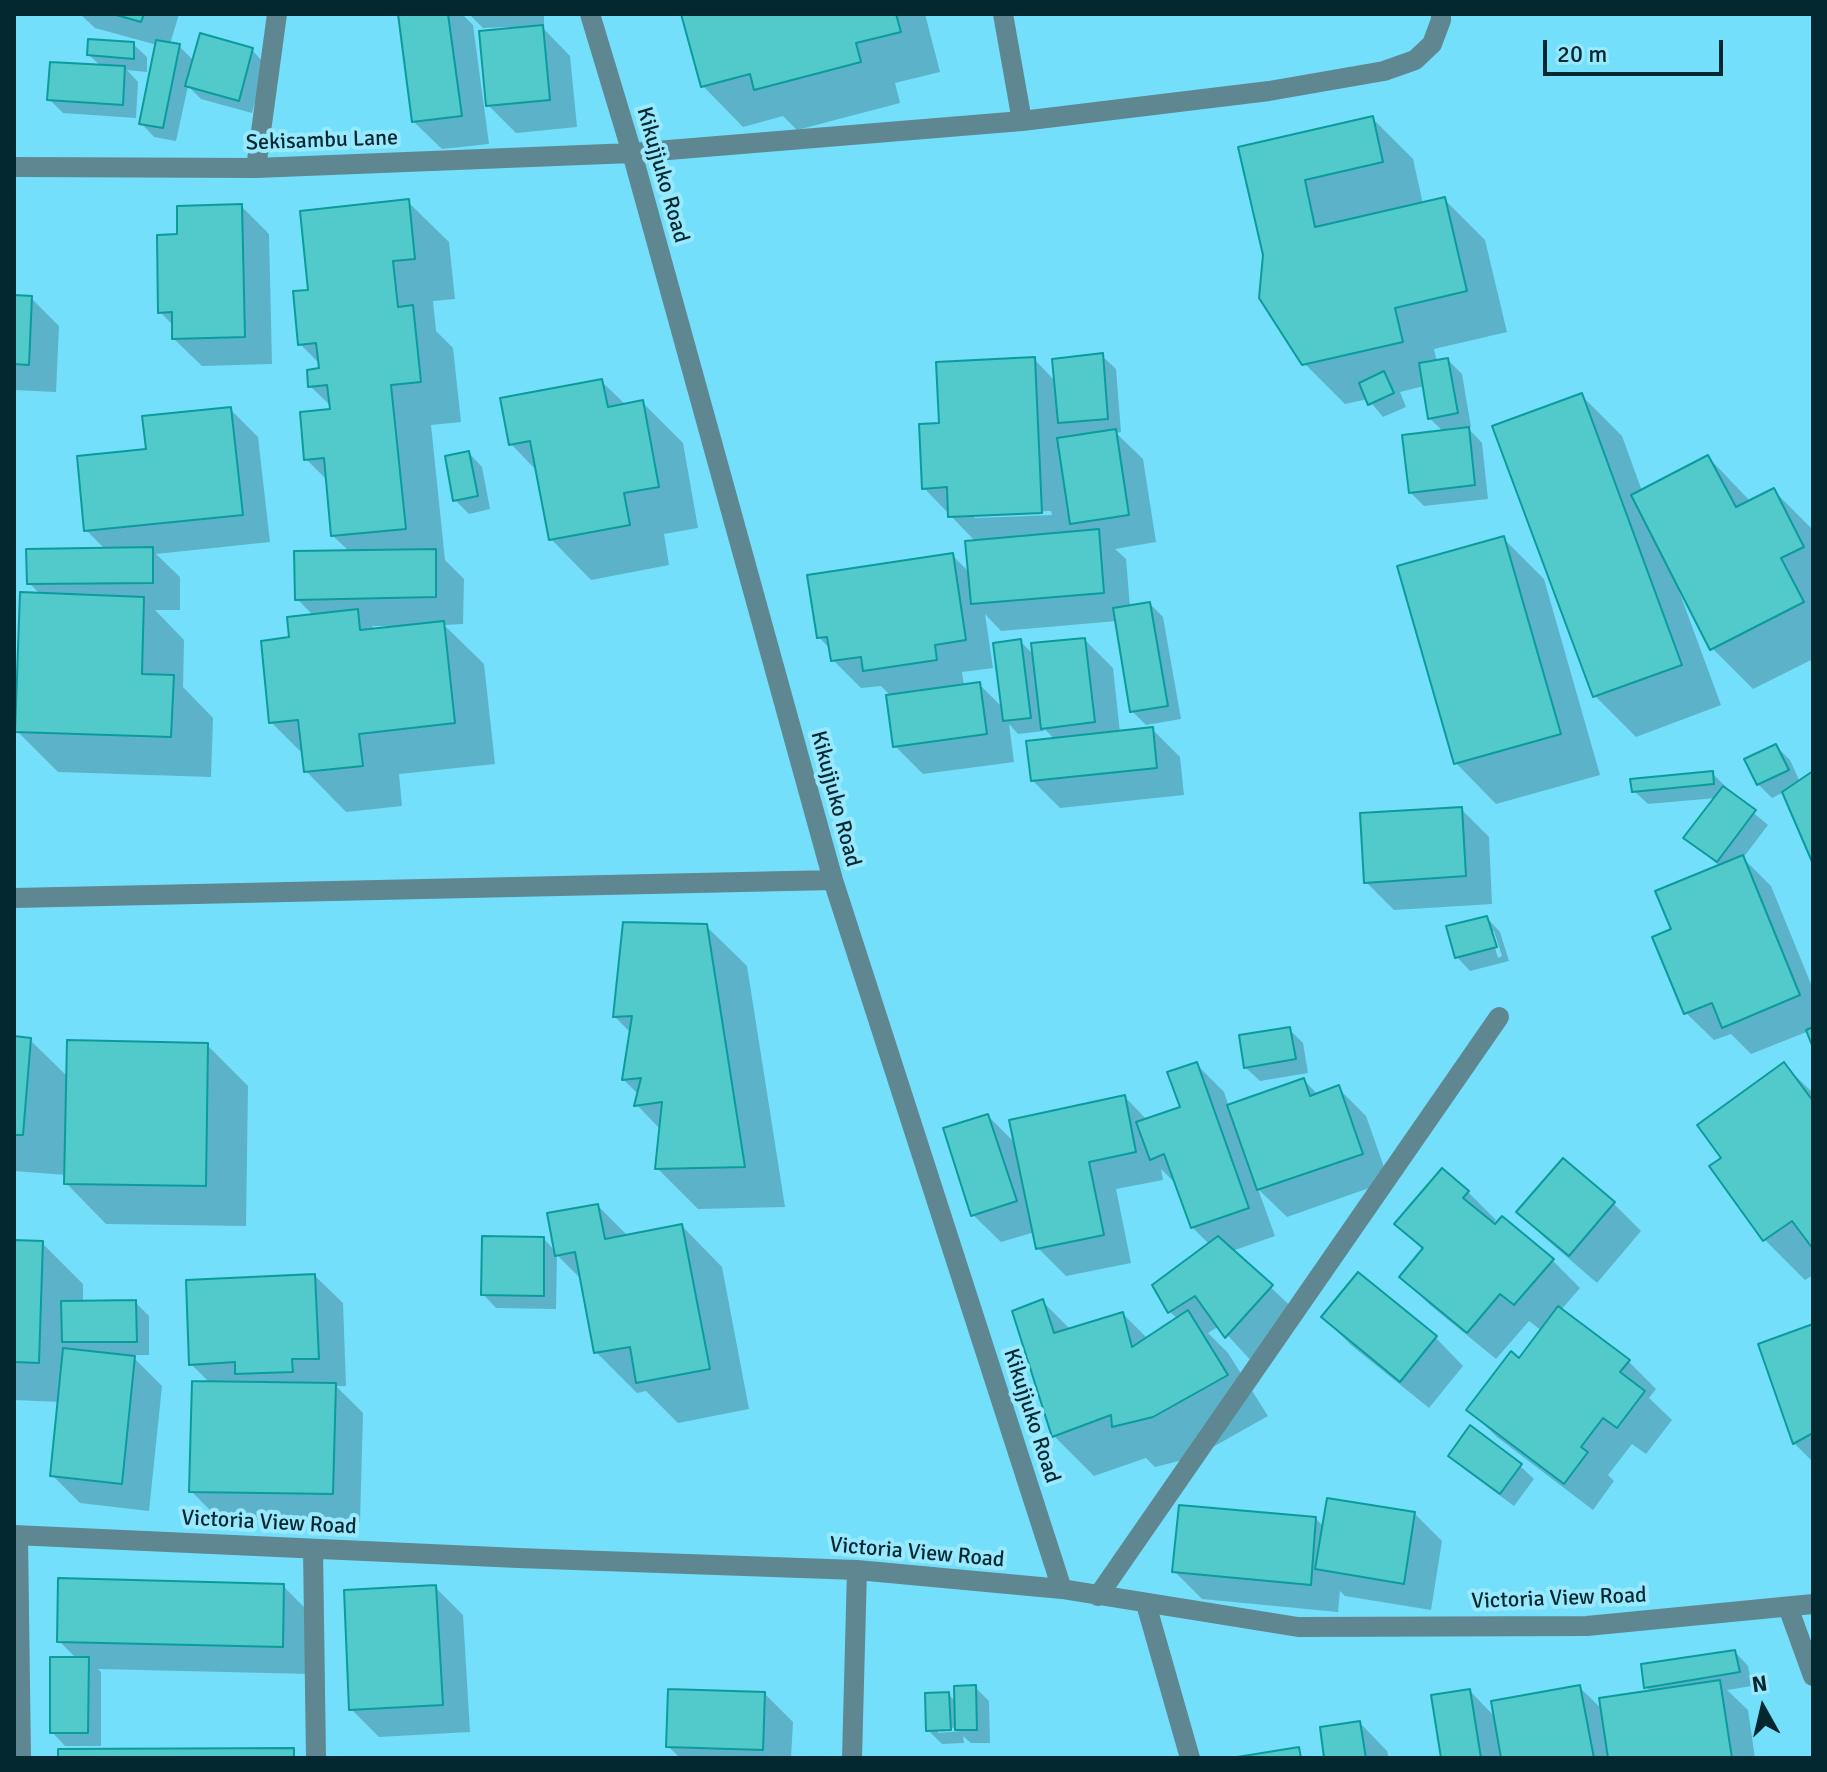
<!DOCTYPE html>
<style>
body{margin:0}
#map{position:relative;width:1827px;height:1772px;overflow:hidden;background:#74dffa;font-family:Signika,sans-serif}
canvas{display:block}
.frame{position:absolute;inset:0;border:16px solid #042830;pointer-events:none}
.north{position:absolute;left:1723px;top:1668px;width:80px;height:80px;-webkit-text-stroke:6px #98e9fe;paint-order:stroke;rotate:352deg;font-size:22px;font-weight:700;line-height:32px;text-align:center;color:#042830}
.north::after{content:'';display:block;margin:auto;width:28px;height:36px;background:#042830;clip-path:polygon(50% 0,100% 100%,50% 72%,0 100%)}
.scale{position:absolute;left:1543px;top:40px;width:180px;height:36px;box-sizing:border-box;border:4px solid #042830;border-top:0;padding-left:10px;font-size:24px;line-height:28px;white-space:nowrap;color:#042830;-webkit-text-stroke:6px #98e9fe;paint-order:stroke}
</style>
<div id="map">
<canvas width="1827" height="1772"></canvas>
<div class="frame"></div>
<div class="north">N</div>
<div class="scale">20 m</div>
</div>
<script>
const g = document.querySelector('canvas').getContext('2d');
g.lineJoin = 'round';
function fillPath(path, color) {
  g.fillStyle = color;
  g.fill(path, 'evenodd');
}
function poly(rows) {
  const path = new Path2D();
  for (const r of rows) {
    path.moveTo(r[0], r[1]);
    for (let i = 2; i < r.length; i += 2) path.lineTo(r[i], r[i + 1]);
  }
  return path;
}
function strokePath(path, color, width, dash) {
  g.strokeStyle = color;
  g.lineWidth = width;
  g.lineCap = dash ? 'butt' : 'round';
  g.setLineDash(dash || []);
  g.stroke(path);
}
function label(font, color, halo, rows, align = 'center') {
  g.font = font + ' Signika,sans-serif';
  g.lineWidth = 8;
  g.setLineDash([]);
  g.textBaseline = 'middle';
  g.strokeStyle = halo;
  g.fillStyle = color;
  for (const [text, x, y, turn = 0] of rows) {
    g.save();
    g.translate(x, y);
    g.rotate((+turn || 0) * Math.PI / 180);
    g.textAlign = isNaN(turn) ? turn : align;
    if (halo) g.strokeText(text, 0, 0);
    g.fillText(text, 0, 0);
    g.restore();
  }
}
fillPath(poly([
 [80,14,179,14,170,44,179,46,194,61,252,50,265,64,252,113,201,99,188,86,176,141,154,137,141,123,157,45,95,28],
 [400,14,462,14,473,25,489,144,442,149,414,122],
 [469,14,544,14,544,26,541,26,570,56,577,127,516,133,488,105,511,27,483,28],
 [683,14,925,14,940,72,895,83,900,103,797,130,783,116,743,127,703,86],
 [133,44,147,57,147,72,127,70,138,82,136,118,63,113,49,99,102,67,89,55],
 [1372,118,1413,159,1423,204,1444,199,1485,240,1507,332,1434,349,1437,362,1448,360,1462,374,1471,427,1467,427,1482,443,1488,499,1424,506,1410,492,1444,432,1429,418,1424,386,1400,392,1406,407,1383,417,1368,399,1345,404,1304,363,1265,254,1241,149],
 [408,202,449,242,455,299,433,301,436,331,453,348,461,422,431,425,445,560,464,579,463,624,444,625,484,664,495,764,399,774,402,806,346,812,306,771,304,755,271,722,291,639,314,616,297,599,350,552,333,536,328,481,306,459,332,411,332,407,310,386,321,370,320,364,300,344,310,292],
 [372,626,390,626,390,629,376,630],
 [241,206,269,234,272,364,202,366,174,339,174,326,160,312,179,236],
 [14,297,31,298,59,326,56,392,14,390],
 [1102,356,1116,369,1121,432,1116,433,1143,459,1156,542,1115,549,1126,559,1130,607,1150,604,1163,617,1181,719,1146,725,1132,711,1117,621,1001,631,985,614,993,668,962,672,964,686,979,684,1003,708,1020,641,1035,656,1085,640,1113,668,1120,733,1152,729,1180,757,1184,795,1060,808,1032,780,1055,740,1044,728,1044,731,1018,734,1009,724,1014,762,923,774,895,746,891,696,881,686,861,688,833,660,831,650,819,637,952,555,970,573,976,542,924,488,941,425,1034,359,1056,382],
 [1051,511,1052,515,975,518,971,514],
 [601,381,626,405,642,402,683,443,698,528,664,534,669,565,591,580,551,539,537,471,511,444],
 [1581,395,1622,436,1642,491,1708,457,1751,502,1773,490,1813,530,1813,659,1753,689,1712,648,1682,589,1679,591,1721,705,1636,737,1595,696],
 [230,409,258,437,270,542,156,554,180,577,180,610,155,610,184,640,183,687,213,718,211,777,58,772,17,731,41,595,29,583,106,550,86,530,148,451],
 [469,453,482,467,490,509,469,514,455,500],
 [1503,538,1544,579,1600,775,1496,804,1456,763],
 [1776,746,1790,760,1800,782,1813,773,1813,859,1784,792,1772,798,1758,784],
 [1712,773,1726,787,1726,790,1768,825,1743,858,1771,886,1813,989,1813,1042,1809,1031,1751,1054,1731,1034,1714,1040,1686,1013,1673,930,1721,867,1686,838,1716,798,1648,804,1634,791],
 [1461,809,1489,837,1492,904,1394,910,1366,882],
 [1487,918,1500,932,1509,961,1470,971,1457,957],
 [1490,931,1494,931,1502,956,1498,958],
 [706,926,747,966,785,1207,698,1209,658,1169,661,1130,637,1105,639,1095,624,1080,631,1033,615,1017],
 [1289,1029,1303,1043,1308,1073,1260,1081,1246,1068],
 [14,1038,30,1040,68,1077,207,1045,248,1086,246,1226,106,1224,66,1183,66,1175,14,1171],
 [1196,1064,1224,1092,1229,1107,1304,1080,1318,1095,1338,1088,1366,1116,1389,1181,1287,1217,1258,1189,1275,1236,1232,1251,1299,1314,1254,1364,1219,1326,1208,1333,1228,1353,1268,1416,1195,1457,1155,1467,1146,1458,1094,1476,1054,1436,1042,1301,1071,1330,1123,1314,1148,1339,1178,1319,1170,1312,1210,1245,1192,1227,1177,1185,1161,1169,1163,1180,1116,1189,1131,1263,1066,1276,1038,1248,1035,1232,1001,1242,973,1215,988,1116,1017,1145,1125,1097,1147,1120,1182,1108],
 [1784,1065,1813,1093,1813,1275,1805,1280,1765,1240,1724,1158],
 [1468,1192,1496,1220,1492,1224,1552,1260,1580,1288,1561,1310,1628,1361,1656,1389,1649,1398,1672,1420,1646,1454,1632,1444,1608,1475,1614,1481,1593,1510,1497,1437,1469,1410,1519,1361,1542,1331,1529,1321,1496,1359,1430,1305,1402,1277,1424,1251,1396,1224],
 [1613,1203,1641,1231,1597,1283,1546,1239,1518,1211],
 [598,1206,628,1236,682,1226,722,1267,749,1409,678,1423,646,1391,637,1393,596,1352,582,1280,557,1255,556,1309,496,1308,483,1294,544,1239,556,1252],
 [14,1242,42,1243,83,1284,83,1303,135,1302,149,1316,149,1355,131,1355,162,1386,149,1511,80,1503,52,1475,60,1402,14,1400],
 [1358,1275,1436,1338,1463,1366,1429,1408,1351,1345,1323,1317],
 [315,1276,343,1303,346,1386,336,1386,363,1413,360,1522,219,1519,191,1491,210,1383,191,1364],
 [1813,1326,1813,1462,1794,1443,1761,1345],
 [1450,1455,1520,1466,1534,1479,1514,1506,1464,1469],
 [1414,1513,1442,1541,1431,1610,1345,1596,1340,1591,1338,1612,1202,1599,1174,1571,1316,1519,1324,1527],
 [283,1586,311,1614,310,1674,98,1669,101,1672,101,1746,65,1746,52,1732,77,1659,59,1641],
 [435,1587,463,1615,470,1732,379,1737,351,1709],
 [1735,1652,1748,1666,1752,1686,1727,1690,1748,1710,1755,1758,1443,1758,1470,1691,1496,1718,1579,1687,1603,1710,1652,1692,1646,1687],
 [975,1687,989,1701,990,1743,971,1743,963,1736,964,1743,942,1744,928,1730,948,1694,956,1702],
 [961,1727,961,1731,938,1733,938,1729],
 [765,1694,793,1722,791,1758,680,1758,668,1746],
 [1360,1723,1387,1751,1389,1758,1326,1758]
]), '#0003');
const building = poly([
 [113,14,144,14,141,22,113,14],
 [398,14,448,14,462,116,412,122,398,14],
 [681,14,896,14,901,32,856,43,861,62,754,90,750,74,701,87,681,14],
 [543,25,550,100,486,106,479,31,543,25],
 [200,33,253,48,239,101,185,86,200,33],
 [88,39,134,42,134,59,87,55,88,39],
 [156,40,180,44,163,128,139,124,156,40],
 [50,62,125,66,123,105,47,100,50,62],
 [1373,116,1383,162,1305,180,1315,227,1445,197,1467,291,1395,308,1403,342,1302,365,1259,298,1263,255,1238,147,1373,116],
 [409,199,415,259,393,261,398,307,413,305,421,382,391,385,406,529,331,536,324,458,304,460,300,412,330,409,327,385,308,387,307,370,319,368,316,343,298,345,293,291,308,290,300,211,409,199],
 [242,204,245,337,172,339,172,312,158,313,157,235,177,234,177,206,242,204],
 [14,295,32,296,29,365,14,364,14,295],
 [1103,353,1108,419,1058,423,1052,359,1103,353],
 [1035,357,1042,513,948,517,947,487,922,489,919,424,939,423,936,362,1035,357],
 [1448,358,1458,413,1428,419,1419,363,1448,358],
 [1384,371,1394,393,1368,405,1359,383,1384,371],
 [602,379,608,407,643,400,659,487,624,493,630,525,549,540,530,441,509,445,500,398,602,379],
 [1582,393,1682,665,1593,697,1492,426,1582,393],
 [231,407,243,515,84,531,77,456,146,449,142,416,231,407],
 [1469,427,1475,485,1409,493,1402,435,1469,427],
 [1116,429,1129,515,1070,524,1057,438,1116,429],
 [469,451,478,496,453,501,445,456,469,451],
 [1708,455,1736,507,1774,488,1804,547,1781,558,1804,602,1710,650,1631,495,1708,455],
 [1099,529,1104,593,971,604,965,541,1099,529],
 [1504,536,1561,734,1454,764,1397,566,1504,536],
 [153,547,153,583,27,584,26,549,153,547],
 [436,549,436,597,295,600,294,551,436,549],
 [953,553,966,640,935,645,937,660,863,671,861,657,831,661,827,637,817,638,807,575,953,553],
 [20,592,144,597,142,674,174,675,171,737,15,732,20,592],
 [1150,602,1168,706,1130,712,1113,608,1150,602],
 [358,609,360,630,444,621,455,723,359,734,363,766,304,772,298,720,269,723,261,641,289,637,287,617,358,609],
 [1085,638,1095,722,1041,729,1031,643,1085,638],
 [1021,639,1031,718,1003,721,993,643,1021,639],
 [980,682,987,734,893,747,886,695,980,682],
 [1153,727,1157,768,1031,781,1026,741,1153,727],
 [1776,744,1789,770,1757,785,1744,759,1776,744],
 [1713,771,1714,784,1632,792,1630,779,1713,771],
 [1813,771,1813,864,1782,792,1813,771],
 [1723,786,1756,810,1717,862,1683,838,1723,786],
 [1462,807,1466,876,1364,883,1360,813,1462,807],
 [1743,855,1800,995,1722,1028,1712,1003,1684,1014,1652,937,1671,929,1655,891,1743,855],
 [1487,916,1497,947,1455,958,1446,926,1487,916],
 [623,922,707,924,745,1167,655,1169,662,1102,634,1106,641,1078,622,1080,632,1016,613,1017,623,922],
 [1290,1027,1296,1059,1244,1068,1239,1035,1290,1027],
 [1813,1027,1813,1048,1806,1030,1813,1027],
 [14,1036,31,1038,23,1135,14,1135,14,1036],
 [67,1040,208,1043,206,1186,64,1184,67,1040],
 [1197,1062,1249,1208,1191,1228,1164,1154,1150,1160,1136,1122,1180,1107,1167,1072,1197,1062],
 [1784,1062,1813,1101,1813,1249,1792,1221,1763,1241,1709,1166,1721,1158,1697,1125,1784,1062],
 [1304,1078,1310,1096,1339,1085,1363,1154,1257,1190,1227,1105,1304,1078],
 [1125,1095,1136,1152,1089,1162,1104,1235,1036,1249,1009,1120,1125,1095],
 [988,1114,1017,1201,971,1216,943,1128,988,1114],
 [1563,1158,1615,1202,1569,1256,1516,1212,1563,1158],
 [1442,1168,1469,1191,1463,1198,1495,1224,1502,1216,1554,1259,1514,1305,1500,1294,1467,1333,1399,1277,1423,1248,1394,1224,1442,1168],
 [598,1204,605,1239,682,1224,710,1369,636,1383,630,1347,594,1353,575,1252,555,1256,547,1213,598,1204],
 [482,1236,544,1237,544,1296,481,1295,482,1236],
 [1218,1236,1273,1285,1225,1338,1195,1296,1168,1313,1152,1285,1218,1236],
 [14,1240,43,1241,39,1363,14,1362,14,1240],
 [1358,1272,1437,1336,1400,1382,1321,1317,1358,1272],
 [315,1274,319,1359,292,1359,293,1372,235,1374,235,1362,189,1365,186,1280,315,1274],
 [1043,1299,1054,1333,1123,1312,1132,1347,1188,1310,1228,1375,1153,1417,1112,1427,1111,1415,1052,1437,1012,1311,1043,1299],
 [136,1300,137,1342,62,1342,61,1301,136,1300],
 [1558,1306,1630,1360,1620,1372,1645,1391,1617,1428,1603,1418,1581,1447,1588,1452,1564,1484,1466,1410,1511,1351,1519,1358,1558,1306],
 [1813,1324,1813,1433,1793,1444,1758,1344,1813,1324],
 [63,1348,135,1356,122,1484,50,1476,63,1348],
 [192,1381,336,1383,333,1494,189,1492,192,1381],
 [1470,1425,1522,1464,1500,1494,1448,1456,1470,1425],
 [1327,1498,1415,1512,1404,1584,1315,1569,1327,1498],
 [1179,1505,1316,1517,1311,1585,1172,1572,1179,1505],
 [58,1578,284,1584,283,1647,57,1642,58,1578],
 [436,1585,443,1705,349,1710,344,1590,436,1585],
 [1735,1650,1740,1672,1644,1688,1641,1664,1735,1650],
 [50,1657,89,1657,88,1733,50,1733,50,1657],
 [1720,1680,1732,1758,1608,1758,1599,1698,1720,1680],
 [976,1685,977,1730,955,1730,954,1686,976,1685],
 [1580,1685,1594,1758,1501,1758,1491,1701,1580,1685],
 [668,1689,765,1692,763,1750,666,1747,668,1689],
 [1470,1689,1481,1758,1441,1758,1431,1695,1470,1689],
 [949,1692,951,1730,926,1731,925,1693,949,1692],
 [1360,1721,1366,1758,1324,1758,1320,1727,1360,1721],
 [1299,1747,1301,1758,1231,1758,1299,1747],
 [294,1748,294,1758,58,1758,58,1749,294,1748]
]);
fillPath(building, '#52c9ca');
strokePath(building, '#0a9b9d', 2);
strokePath(poly([
 [590,14,632,153,833,880,1062,1589],
 [1003,14,1022,121],
 [14,167,256,168,632,153,1022,121,1269,91,1384,71,1415,60,1432,44,1441,20,1441,14],
 [256,168,277,14],
 [14,898,833,880],
 [14,1535,518,1558,857,1570,1062,1589,1298,1627,1587,1626,1813,1604],
 [18,1536,21,1758],
 [313,1549,316,1758],
 [1098,1596,1499,1017],
 [1146,1604,1190,1758],
 [1788,1607,1813,1676],
 [852,1758,857,1570]
]), '#5f8792', 20);
label('22px', '#042830', '#98e9fe', [
 ["Sekisambu Lane",322,141,-2],
 ["Kikujjuko Road",662,175,74],
 ["Kikujjuko Road",835,799,75],
 ["Kikujjuko Road",1031,1416,72],
 ["Victoria View Road",269,1523,3],
 ["Victoria View Road",917,1553,5],
 ["Victoria View Road",1559,1599,-2]
]);
</script>
